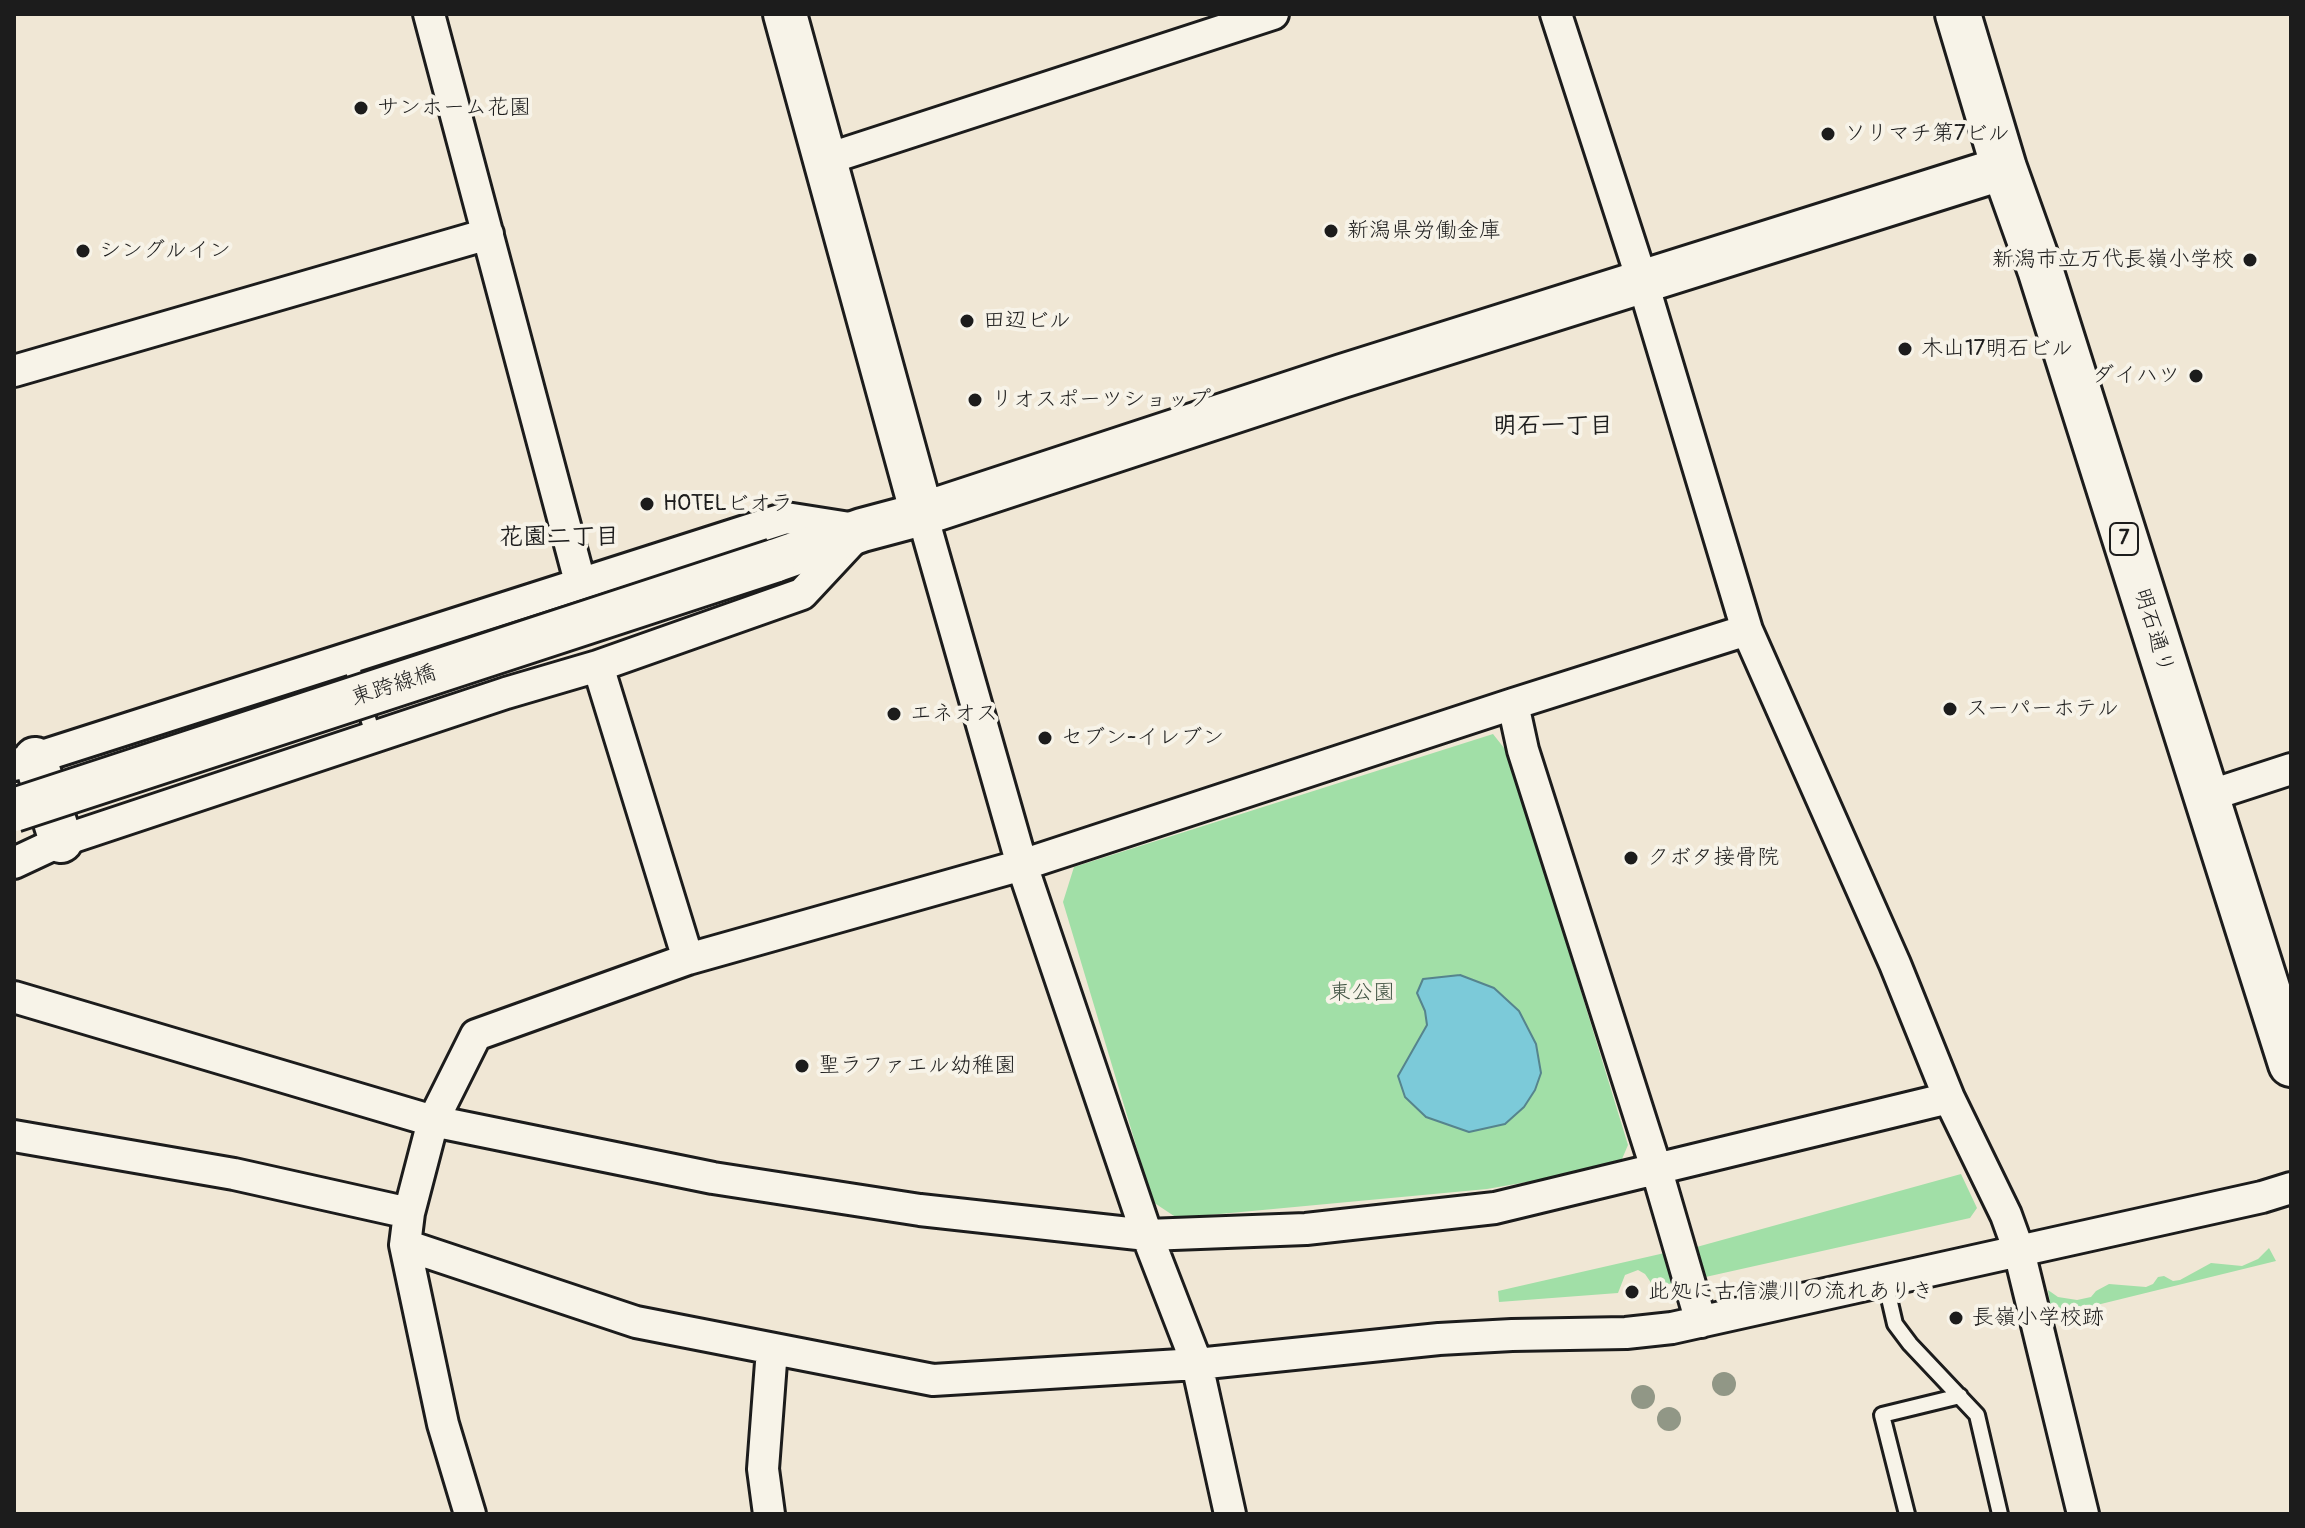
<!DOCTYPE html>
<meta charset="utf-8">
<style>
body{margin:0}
#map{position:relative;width:2305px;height:1528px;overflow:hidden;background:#f0e7d5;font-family:Pangolin,sans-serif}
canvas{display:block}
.frame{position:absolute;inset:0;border:16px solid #1c1c1c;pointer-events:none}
</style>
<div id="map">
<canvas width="2305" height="1528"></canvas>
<div class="frame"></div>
</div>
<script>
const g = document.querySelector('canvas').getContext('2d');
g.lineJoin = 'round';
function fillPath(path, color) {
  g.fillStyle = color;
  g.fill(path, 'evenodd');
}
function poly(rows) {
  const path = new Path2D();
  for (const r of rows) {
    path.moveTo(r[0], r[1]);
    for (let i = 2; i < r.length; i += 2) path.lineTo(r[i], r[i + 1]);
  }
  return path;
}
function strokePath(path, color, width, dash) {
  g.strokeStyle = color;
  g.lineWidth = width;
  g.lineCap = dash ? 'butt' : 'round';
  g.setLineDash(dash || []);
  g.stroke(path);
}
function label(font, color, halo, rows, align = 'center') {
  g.font = font + ' Pangolin,"Klee One",sans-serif';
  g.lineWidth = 8;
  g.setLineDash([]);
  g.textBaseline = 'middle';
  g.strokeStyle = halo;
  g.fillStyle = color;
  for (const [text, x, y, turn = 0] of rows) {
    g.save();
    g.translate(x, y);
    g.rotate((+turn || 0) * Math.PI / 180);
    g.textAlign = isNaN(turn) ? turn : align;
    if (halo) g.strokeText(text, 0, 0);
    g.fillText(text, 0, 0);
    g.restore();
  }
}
fillPath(poly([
 [1493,734,1508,753,1628,1145,1619,1166,1487,1189,1177,1218,1153,1202,1063,902,1074,867],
 [1961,1174,1977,1208,1970,1218,1701,1278,1693,1248],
 [2269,1248,2276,1261,2052,1316,2048,1290,2058,1297,2077,1300,2091,1297,2096,1291,2109,1284,2146,1287,2153,1284,2158,1277,2164,1276,2173,1281,2180,1280,2211,1263,2242,1266,2258,1259],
 [1669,1252,1678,1282,1654,1287,1645,1274,1638,1270,1625,1275,1618,1293,1499,1302,1498,1291]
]), '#a1dfa7');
const water = poly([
 [1460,975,1494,988,1519,1011,1536,1044,1541,1073,1535,1090,1524,1107,1505,1124,1469,1132,1426,1117,1405,1097,1398,1076,1427,1025,1425,1011,1417,993,1423,979,1460,975]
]);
fillPath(water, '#7ccad9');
strokePath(water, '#56848d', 2);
const lane = poly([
 [349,658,374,737],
 [1885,1281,1895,1324,1910,1344,1977,1415,2000,1514],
 [1907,1514,1882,1415,1960,1396]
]);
const street = poly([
 [429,14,580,582],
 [1556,14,1643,283,1747,630,1895,964,1949,1098,2006,1215,2019,1251,2083,1514],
 [824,160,1273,14],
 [14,371,488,234],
 [922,514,1022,865,1147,1235,1197,1364,1230,1514],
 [598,666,688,959],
 [1513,704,1523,750,1657,1171,1701,1322],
 [14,765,786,518,856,529],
 [2205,797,2291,769],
 [14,863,61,841,506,693,598,666,802,594,858,534],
 [14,997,433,1121,713,1178,920,1210,1147,1235,1306,1229,1495,1208,1949,1098],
 [14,1136,234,1174,409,1213],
 [405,1245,636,1322,933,1380,1197,1364,1439,1339,1512,1335,1626,1333,1672,1328,2262,1197,2291,1188],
 [470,1514,443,1424,405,1245,409,1213,433,1121,476,1035,688,959,1022,865,1513,704,1747,630],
 [769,1514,763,1469,772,1349]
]);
const secondary = poly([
 [785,14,922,514],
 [774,561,862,530,922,514,1342,376,2004,168],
 [35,759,61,841]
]);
const highway = poly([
 [1958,14,2004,168,2040,269,2291,1064]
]);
strokePath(lane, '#1c1c1c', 20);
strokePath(street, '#1c1c1c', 36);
strokePath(secondary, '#1c1c1c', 48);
strokePath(highway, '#1c1c1c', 50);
strokePath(lane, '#f7f3e8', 14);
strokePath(street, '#f7f3e8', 30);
strokePath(secondary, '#f7f3e8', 42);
strokePath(highway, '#f7f3e8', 44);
const secondaryBridge = poly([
 [14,810,774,561]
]);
strokePath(secondaryBridge, '#1c1c1c', 48, []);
strokePath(secondaryBridge, '#f7f3e8', 42);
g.fillStyle = '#919786';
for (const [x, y] of [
 [1724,1384],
 [1643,1397],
 [1669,1419]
]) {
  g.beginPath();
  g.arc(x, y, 12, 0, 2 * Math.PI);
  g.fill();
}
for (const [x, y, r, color] of [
 [361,108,8,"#1c1c1c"],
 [1828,134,8,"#1c1c1c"],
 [1331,231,8,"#1c1c1c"],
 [83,251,8,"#1c1c1c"],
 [2250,260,8,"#1c1c1c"],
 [967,321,8,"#1c1c1c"],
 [1905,349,8,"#1c1c1c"],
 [2196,376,8,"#1c1c1c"],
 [975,400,8,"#1c1c1c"],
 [647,504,8,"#1c1c1c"],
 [1950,709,8,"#1c1c1c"],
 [894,714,8,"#1c1c1c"],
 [1045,738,8,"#1c1c1c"],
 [1631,858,8,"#1c1c1c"],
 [802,1066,8,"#1c1c1c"],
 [1632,1292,8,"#1c1c1c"],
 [1956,1318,8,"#1c1c1c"]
]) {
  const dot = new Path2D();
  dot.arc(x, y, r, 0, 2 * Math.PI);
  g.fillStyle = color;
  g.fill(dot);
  strokePath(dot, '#f7f3e8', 3);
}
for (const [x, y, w] of [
 [2124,539,28]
]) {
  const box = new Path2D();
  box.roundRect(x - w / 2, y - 16, w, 32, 6);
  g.fillStyle = '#f7f3e8';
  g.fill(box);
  strokePath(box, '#1c1c1c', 2);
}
label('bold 20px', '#1c1c1c', null, [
 ["7",2124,539]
]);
label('22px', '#1c1c1c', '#f7f3e8', [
 ["サンホーム花園",377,108],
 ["ソリマチ第7ビル",1844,134],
 ["新潟県労働金庫",1347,231],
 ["シングルイン",99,251],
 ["新潟市立万代長嶺小学校",2234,260,"right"],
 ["田辺ビル",983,321],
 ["木山17明石ビル",1921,349],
 ["ダイハツ",2180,376,"right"],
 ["リオスポーツショップ",991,400],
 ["HOTELビオラ",663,504],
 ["スーパーホテル",1966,709],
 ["エネオス",910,714],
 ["セブン-イレブン",1061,738],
 ["クボタ接骨院",1647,858],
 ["聖ラファエル幼稚園",818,1066],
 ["此処に古信濃川の流れありき",1648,1292],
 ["長嶺小学校跡",1972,1318]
], 'left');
label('22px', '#1c1c1c', '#f7f3e8', [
 ["明石通り",2153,631,73],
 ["東跨線橋",394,686,-18]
]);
label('22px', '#445646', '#f7f3e8', [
 ["東公園",1362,993]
]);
label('bold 24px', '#1c1c1c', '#f7f3e8', [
 ["明石一丁目",1553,427],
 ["花園二丁目",559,538]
]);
</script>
